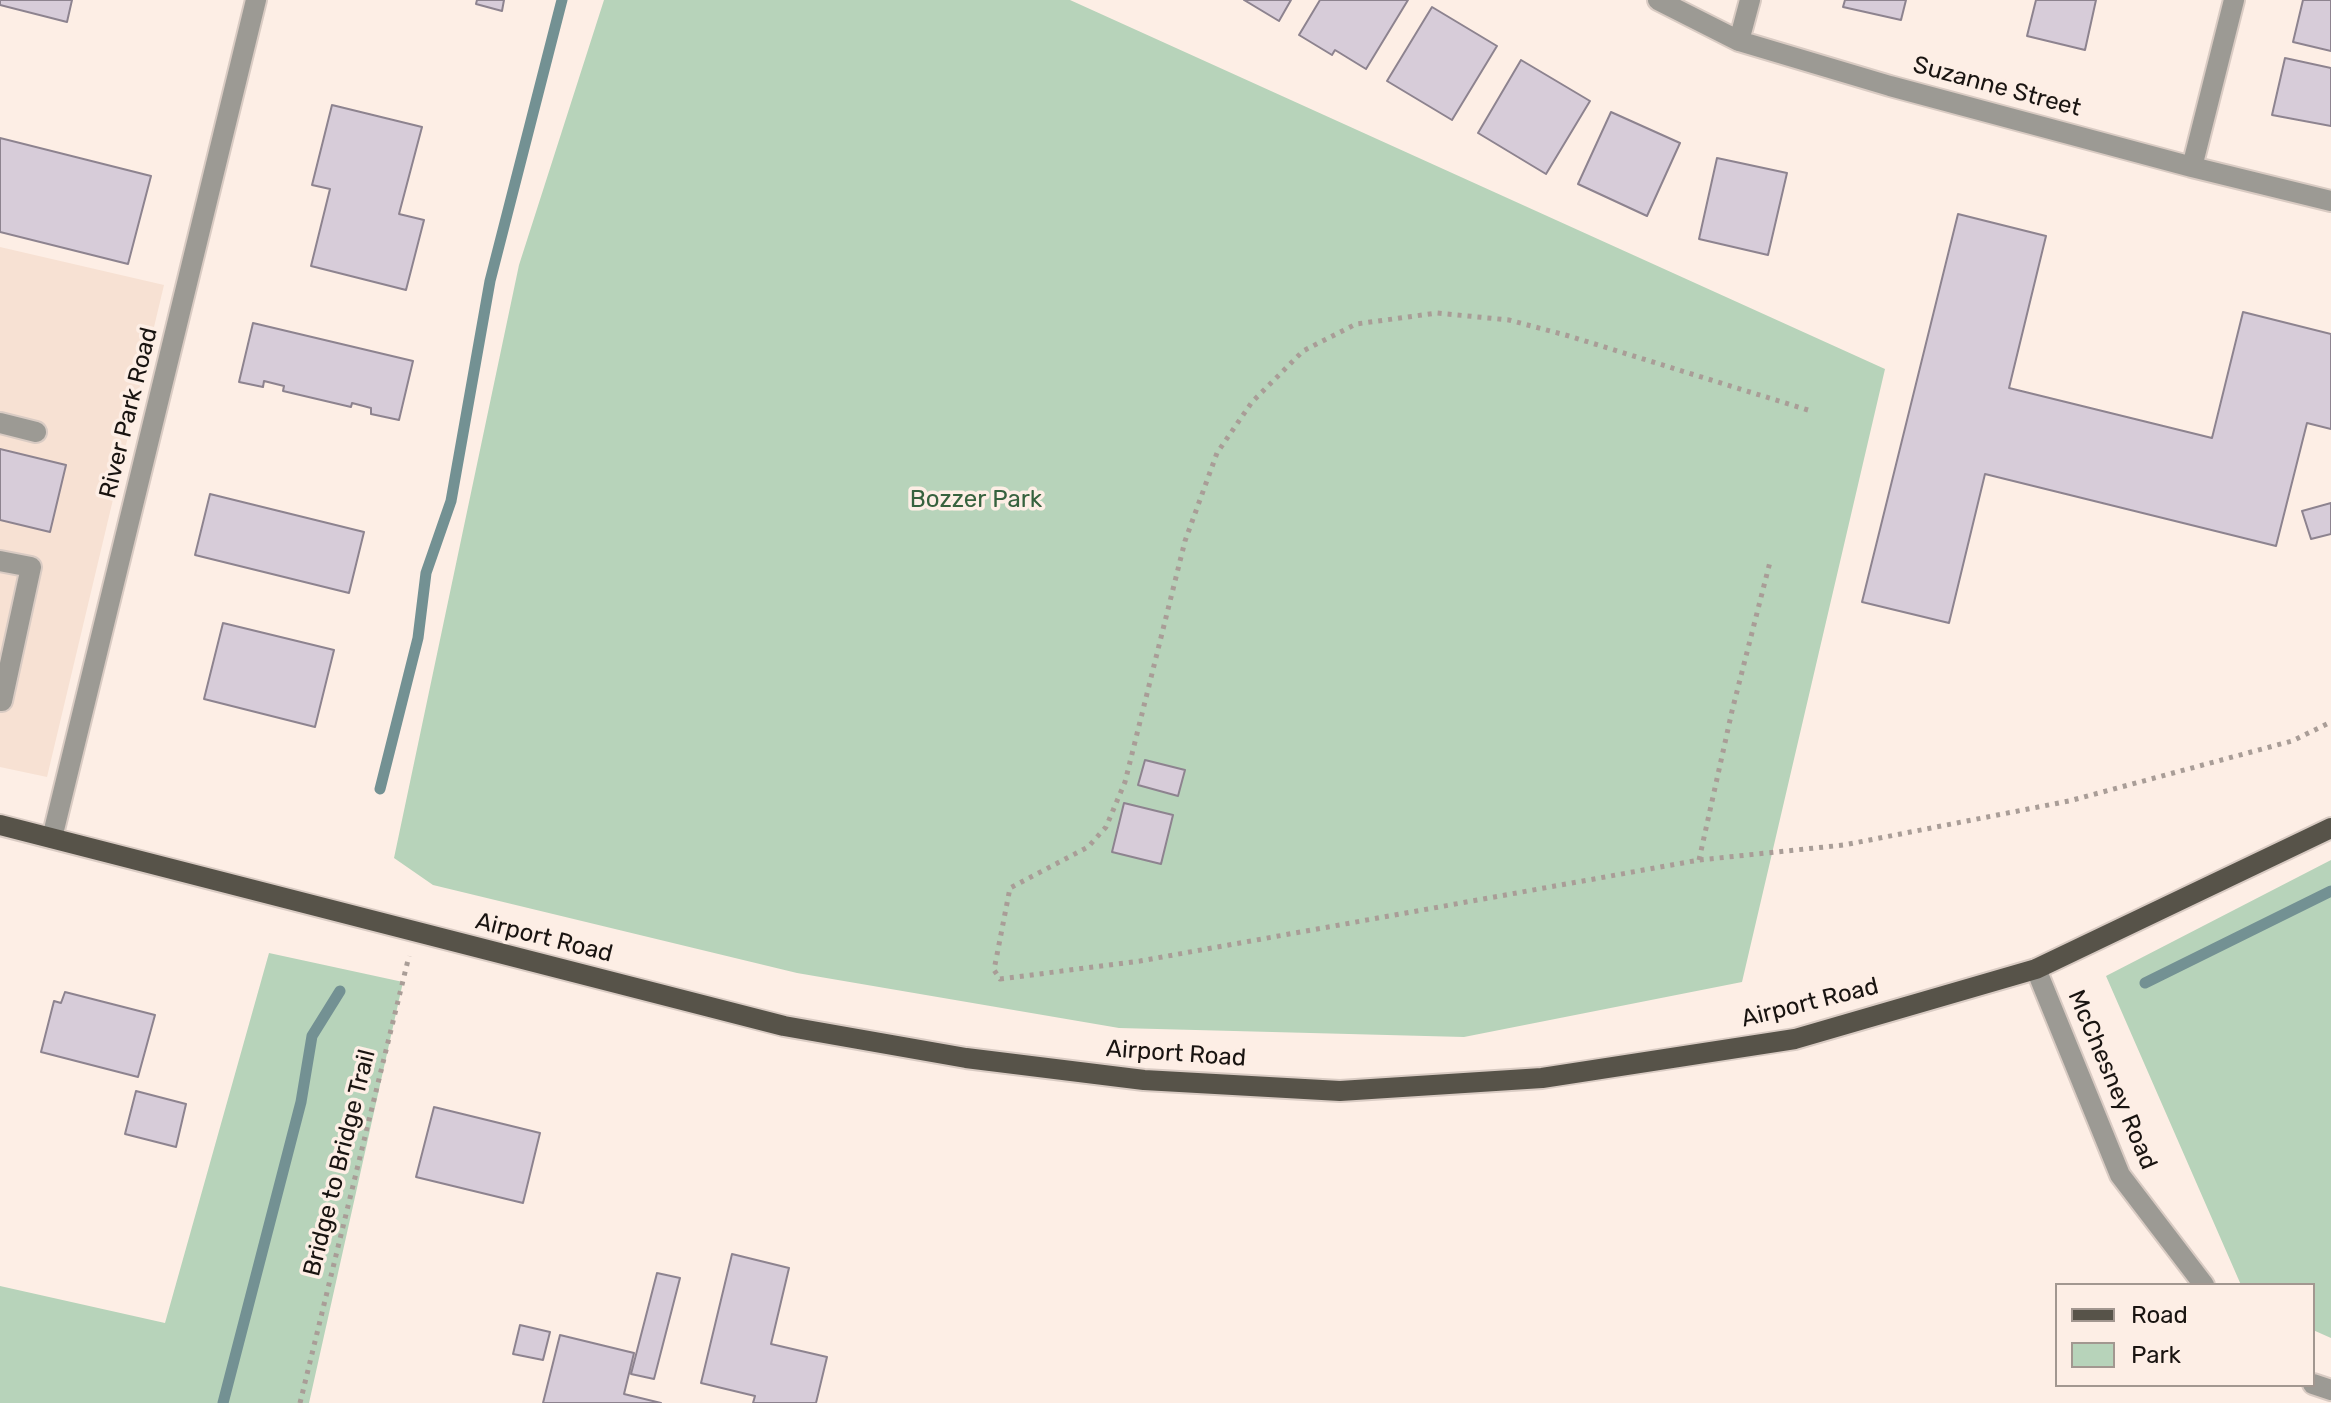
<!DOCTYPE html>
<style>
body{margin:0}
#map{position:relative;width:2331px;height:1403px;overflow:hidden;background:#fdeee5;font-family:Rubik,sans-serif}
canvas{display:block}
.legend{position:absolute;left:2055px;top:1283px;width:260px;height:104px;box-sizing:border-box;background:#fdeee5;border:2px solid #a29790;margin:0;padding:10px 14px;list-style:none;font-size:24px;color:#191411}
.legend li{display:flex;align-items:center;gap:16px;height:40px}
.legend b{width:40px;border:2px solid #a29790}
</style>
<div id="map">
<canvas width="2331" height="1403"></canvas>
<ul class="legend">
<li><b style="height:10px;background:#575349"></b>Road</li>
<li><b style="height:22px;background:#b7d3ba"></b>Park</li>
</ul>
</div>
<script>
const g = document.querySelector('canvas').getContext('2d');
g.lineJoin = 'round';
function fillPath(path, color) {
  g.fillStyle = color;
  g.fill(path, 'evenodd');
}
function poly(rows) {
  const path = new Path2D();
  for (const r of rows) {
    path.moveTo(r[0], r[1]);
    for (let i = 2; i < r.length; i += 2) path.lineTo(r[i], r[i + 1]);
  }
  return path;
}
function strokePath(path, color, width, dash) {
  g.strokeStyle = color;
  g.lineWidth = width;
  g.lineCap = dash ? 'butt' : 'round';
  g.setLineDash(dash || []);
  g.stroke(path);
}
function label(font, color, halo, rows, align = 'center') {
  g.font = font + ' Rubik,sans-serif';
  g.lineWidth = 7;
  g.setLineDash([]);
  g.textBaseline = 'middle';
  g.strokeStyle = halo;
  g.fillStyle = color;
  for (const [text, x, y, turn = 0] of rows) {
    g.save();
    g.translate(x, y);
    g.rotate((+turn || 0) * Math.PI / 180);
    g.textAlign = isNaN(turn) ? turn : align;
    if (halo) g.strokeText(text, 0, 0);
    g.fillText(text, 0, 0);
    g.restore();
  }
}
fillPath(poly([
 [0,247,164,285,47,777,0,767]
]), '#f7e1d3');
fillPath(poly([
 [604,0,1070,0,1885,369,1742,982,1464,1037,1119,1028,797,973,433,885,394,858,519,265],
 [2331,860,2331,1338,2313,1330,2313,1285,2241,1285,2106,976],
 [269,953,403,982,309,1403,0,1403,0,1286,165,1323]
]), '#b7d3ba');
strokePath(poly([
 [380,789,418,638,426,573,451,501,490,281,562,0],
 [2145,983,2331,891],
 [223,1403,301,1102,312,1036,340,991]
]), '#739193', 11);
const building = poly([
 [0,0,72,0,67,22,0,5,0,0],
 [477,0,504,0,502,11,476,4,477,0],
 [1244,0,1291,0,1279,21,1244,0],
 [1320,0,1408,0,1366,69,1335,50,1332,55,1299,35,1320,0],
 [1845,0,1906,0,1901,20,1843,7,1845,0],
 [2036,0,2096,0,2085,50,2027,36,2036,0],
 [2303,0,2331,0,2331,51,2293,42,2303,0],
 [1432,7,1497,46,1452,120,1387,81,1432,7],
 [2285,58,2331,68,2331,126,2272,115,2285,58],
 [1521,60,1590,101,1546,174,1478,133,1521,60],
 [332,105,422,127,399,214,424,220,406,290,311,266,330,189,312,185,332,105],
 [1611,112,1680,143,1647,216,1578,184,1611,112],
 [0,138,151,176,128,264,0,232,0,138],
 [1717,158,1787,173,1768,255,1699,239,1717,158],
 [1958,214,2046,236,2009,388,2212,438,2243,312,2331,334,2331,429,2307,423,2276,546,1985,474,1949,623,1862,602,1958,214],
 [253,323,413,361,399,420,371,414,371,408,352,403,351,407,283,391,284,386,264,381,263,387,239,382,253,323],
 [0,449,66,465,50,532,0,520,0,449],
 [210,494,364,532,349,593,195,555,210,494],
 [2331,503,2331,534,2311,539,2302,511,2331,503],
 [223,623,334,650,315,727,204,699,223,623],
 [1145,760,1185,770,1178,796,1138,785,1145,760],
 [1124,803,1173,815,1161,864,1112,852,1124,803],
 [65,992,155,1015,138,1077,41,1052,54,1001,61,1003,65,992],
 [136,1091,186,1104,176,1147,125,1134,136,1091],
 [434,1107,540,1133,523,1203,416,1177,434,1107],
 [732,1254,789,1268,771,1344,827,1357,816,1403,753,1403,755,1396,701,1383,732,1254],
 [657,1273,680,1278,654,1379,631,1374,657,1273],
 [520,1325,550,1332,543,1360,513,1354,520,1325],
 [560,1335,634,1353,624,1394,661,1403,543,1403,560,1335]
]);
fillPath(building, '#d7ccd9');
strokePath(building, '#8d838f', 2);
const minor = poly([
 [1658,0,1739,41,1890,86,2192,167,2331,201],
 [1739,41,1750,0],
 [2192,167,2234,0],
 [0,423,36,432],
 [0,561,31,567,2,701,0,701],
 [52,838,256,0],
 [2036,969,2120,1175,2204,1285],
 [2313,1384,2331,1390]
]);
const major = poly([
 [0,825,784,1026,966,1058,1144,1080,1340,1091,1542,1078,1795,1039,2036,969,2331,828]
]);
strokePath(minor, '#d9cbc3', 24);
strokePath(major, '#d9cbc3', 24);
strokePath(poly([
 [1808,410,1569,336,1509,320,1437,313,1356,324,1303,351,1252,402,1217,453,1185,541,1125,782,1106,827,1088,847,1010,888,994,970,1000,979,1140,961,1699,860,1844,845,2069,801,2292,741,2331,722],
 [1699,860,1732,711,1770,562],
 [300,1403,409,956]
]), '#a99d97', 5, [4, 6]);
strokePath(minor, '#9c9a94', 20);
strokePath(major, '#575349', 20);
label('24px', '#191411', '#fdeee5', [
 ["Suzanne Street",1997,87,15],
 ["River Park Road",129,413,-76],
 ["Airport Road",544,938,14],
 ["Airport Road",1810,1003,-14],
 ["Airport Road",1176,1054,4],
 ["McChesney Road",2112,1080,67],
 ["Bridge to Bridge Trail",340,1163,-76]
]);
label('24px', '#36623e', '#fdeee5', [
 ["Bozzer Park",976,500]
]);
</script>
